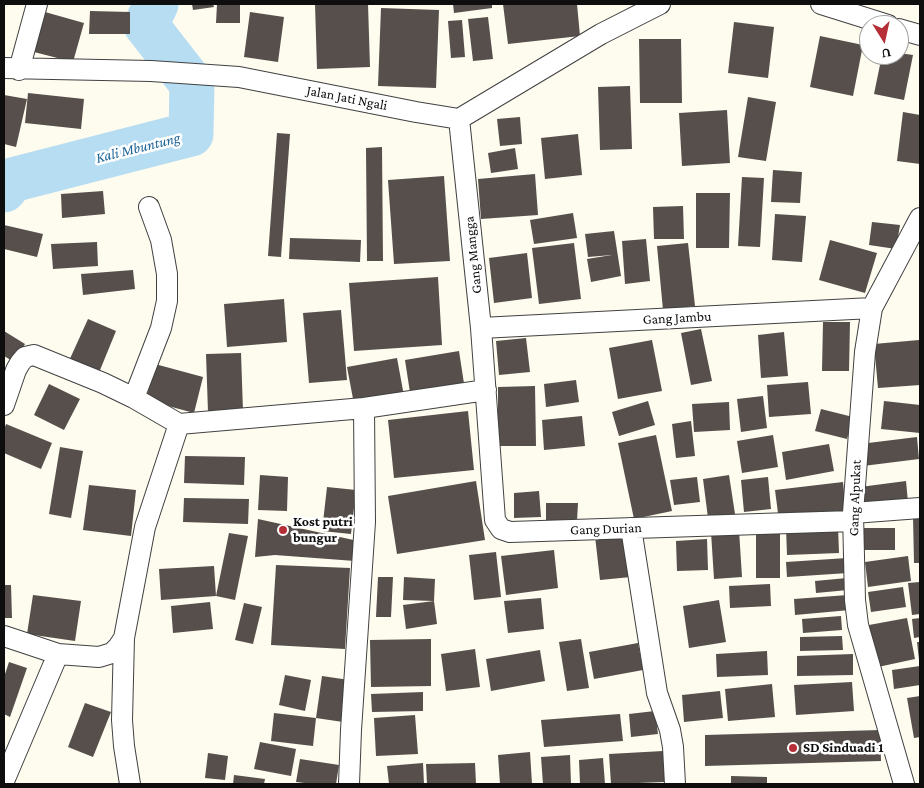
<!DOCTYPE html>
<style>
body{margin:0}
#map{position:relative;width:924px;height:788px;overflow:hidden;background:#fefbef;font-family:"Crimson Pro",serif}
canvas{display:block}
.frame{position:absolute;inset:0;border:5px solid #0e0e0e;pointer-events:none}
.north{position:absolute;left:859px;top:15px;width:50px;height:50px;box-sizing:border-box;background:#fff;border:1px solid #9f9f9f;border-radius:50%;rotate:170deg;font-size:14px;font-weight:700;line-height:20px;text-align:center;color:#0e0e0e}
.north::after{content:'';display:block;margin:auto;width:18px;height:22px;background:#b62e37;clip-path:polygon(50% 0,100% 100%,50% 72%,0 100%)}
</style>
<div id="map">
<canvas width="924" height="788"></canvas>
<div class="frame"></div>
<div class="north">U</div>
</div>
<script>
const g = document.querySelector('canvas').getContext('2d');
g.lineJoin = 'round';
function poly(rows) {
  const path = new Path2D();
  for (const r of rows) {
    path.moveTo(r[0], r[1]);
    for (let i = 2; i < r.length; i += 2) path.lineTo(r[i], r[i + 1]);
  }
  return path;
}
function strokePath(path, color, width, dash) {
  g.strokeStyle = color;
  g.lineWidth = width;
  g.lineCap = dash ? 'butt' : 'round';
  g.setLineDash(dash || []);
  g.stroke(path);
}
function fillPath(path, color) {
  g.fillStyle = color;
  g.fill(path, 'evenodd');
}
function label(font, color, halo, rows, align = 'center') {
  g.font = font + ' "Crimson Pro",serif';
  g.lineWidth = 5;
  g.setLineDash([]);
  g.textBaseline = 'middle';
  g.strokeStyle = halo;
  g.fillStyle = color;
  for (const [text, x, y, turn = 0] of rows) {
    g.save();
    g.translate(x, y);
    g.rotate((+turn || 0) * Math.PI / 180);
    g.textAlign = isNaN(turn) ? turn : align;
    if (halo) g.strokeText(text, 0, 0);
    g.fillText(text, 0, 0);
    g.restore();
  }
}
strokePath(poly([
 [4,190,12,180,191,134,192,84,146,25,156,4]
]), '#b7ddf3', 45);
fillPath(poly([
 [192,4,213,4,214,7,193,10],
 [217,4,240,4,240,23,216,23],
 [315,4,368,4,370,67,317,69],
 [453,4,492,4,492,8,454,13],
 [503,4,577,4,580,36,508,44],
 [381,8,439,10,436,88,378,86],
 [90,11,130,12,130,34,89,34],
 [45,12,84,23,73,62,34,52],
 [250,12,284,17,278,62,244,57],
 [488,17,493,59,473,61,468,19],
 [462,20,465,57,451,58,448,21],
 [734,22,774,27,768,78,728,73],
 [820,36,863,45,853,96,810,87],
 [639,39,681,39,682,103,640,103],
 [899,53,913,55,904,100,874,94,882,55,899,55],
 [630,86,632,149,600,150,598,87],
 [28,93,84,99,81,129,25,123],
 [4,95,27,99,16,147,4,144],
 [748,97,776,102,766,161,738,157],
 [727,110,730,163,682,166,679,113],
 [903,112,920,115,920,164,897,161],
 [520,117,522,144,500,146,497,119],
 [277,133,290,134,281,257,268,256],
 [578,134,582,175,545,179,541,138],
 [382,147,383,261,367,261,366,148],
 [515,148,518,169,491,173,488,153],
 [773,170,802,172,800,203,771,202],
 [535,174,538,215,481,219,478,179],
 [444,176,450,261,394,264,388,180],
 [742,177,764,178,760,247,738,246],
 [103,191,105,214,62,218,61,194],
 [696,193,730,193,729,248,696,248],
 [683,206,684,239,654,239,653,207],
 [573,213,577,238,534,244,530,220],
 [775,214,806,216,802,262,772,260],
 [872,222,900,225,896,249,869,245],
 [4,225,43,234,37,257,4,249],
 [614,231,621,276,591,282,587,259,612,255,588,257,585,234],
 [290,238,361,240,360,262,289,259],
 [646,239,650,281,625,284,622,241],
 [830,240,877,253,865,293,819,280],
 [97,242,98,266,53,269,51,244],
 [574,243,581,299,539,304,532,248],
 [688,243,695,306,663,310,657,246],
 [527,253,532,298,494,303,489,258],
 [133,270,135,289,83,295,81,274],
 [438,277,442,345,354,351,349,283],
 [284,299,287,342,227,347,224,304],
 [341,310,347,380,309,383,303,313],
 [88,319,116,331,98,375,68,363],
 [823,322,850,322,849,371,822,371],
 [701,329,712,381,691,385,681,333],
 [4,331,25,344,14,362,4,356],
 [784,332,788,376,761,378,758,335],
 [526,338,530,372,499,375,496,341],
 [652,340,662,391,618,399,609,348],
 [919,340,920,385,878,388,874,344],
 [459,351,465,390,411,399,405,360],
 [241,353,243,411,208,412,206,354],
 [397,358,404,396,354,404,347,367],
 [155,364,203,377,194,413,146,400],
 [576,380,579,402,546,407,544,384],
 [808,382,811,414,769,417,767,385],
 [49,384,80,399,64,430,34,415],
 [535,386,536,446,498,446,498,387],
 [763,396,767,428,741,432,737,399],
 [648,401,655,425,619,436,612,412],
 [884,401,920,405,920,433,881,429],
 [729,402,730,430,694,432,692,404],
 [821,409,853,417,847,439,815,431],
 [468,411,474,470,394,478,388,420],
 [582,416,585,446,544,450,542,420],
 [691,421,695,456,676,458,672,424],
 [6,424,52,443,41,469,4,453,4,430],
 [656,435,672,511,634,519,618,443],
 [773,435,778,467,742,473,737,441],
 [917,437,919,459,863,466,860,444],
 [829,444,834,471,786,480,782,452],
 [60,447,83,451,71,518,49,514],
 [185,456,245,457,244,485,184,483],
 [260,475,288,477,287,511,258,510],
 [729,475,735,514,708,518,703,479],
 [697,477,700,502,674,505,670,480],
 [768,477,771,509,744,512,741,480],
 [476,481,485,540,397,554,388,496],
 [906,481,908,502,862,507,860,487],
 [843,482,846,513,779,521,775,490],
 [89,485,136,490,131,536,83,530],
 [327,487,356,490,351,534,322,531],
 [539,491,541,517,514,518,514,493],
 [184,498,249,499,248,524,183,522],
 [546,503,578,503,577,521,546,521],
 [913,516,920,516,920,563,914,563],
 [258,519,358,541,355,561,275,555,255,557],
 [838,526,839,553,787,555,786,528],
 [862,528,895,528,895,550,862,550],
 [739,530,742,577,714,579,711,532],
 [756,531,780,532,780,578,756,578],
 [626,532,631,577,600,580,595,536],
 [229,533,248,536,235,600,216,596,161,600,159,569,214,566,216,596],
 [707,539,708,570,677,571,676,541],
 [554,550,558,588,506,595,501,556],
 [496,552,501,597,474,600,469,555],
 [908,556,911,581,868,587,865,562],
 [847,558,848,573,787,577,786,562],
 [276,565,350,568,345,649,271,645],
 [378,577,393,577,391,617,376,617],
 [404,577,435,579,434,601,403,600],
 [847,578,848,590,816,593,815,581],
 [920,582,920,614,912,615,908,583],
 [770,584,771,606,730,608,729,586],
 [4,585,11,585,12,618,4,618],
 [903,587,906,607,871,612,868,592],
 [33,595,81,601,75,641,27,634],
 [848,595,850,610,795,615,794,599],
 [541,598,544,629,508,633,504,601],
 [719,600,726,642,689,648,683,606],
 [434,601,437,624,406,629,403,605],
 [210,602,213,629,173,633,171,606],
 [244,603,262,607,253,644,235,640],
 [841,616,842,630,803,633,802,619],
 [907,618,915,659,878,667,869,625],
 [920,618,920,637,914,638,912,619],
 [842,636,843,650,800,651,800,637],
 [431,639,431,686,371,687,370,640],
 [581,639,589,688,567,691,559,642],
 [917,642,920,642,920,660,919,660],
 [638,643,643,670,594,679,589,652],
 [475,649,480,687,446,691,441,654],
 [540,650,545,681,491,691,486,659],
 [767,651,768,675,717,677,716,654],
 [853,654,853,675,797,676,797,656],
 [9,662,27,668,10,717,4,714,4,677],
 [920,666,920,685,894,689,892,670],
 [285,675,311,680,305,711,279,705],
 [322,676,349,680,343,722,316,718],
 [852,682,854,711,796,715,794,685],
 [772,684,775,717,728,721,725,689],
 [720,691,723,718,684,722,682,695],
 [423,692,423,711,372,712,371,694],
 [920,696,920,737,914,738,907,698],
 [85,703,111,712,93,757,68,747],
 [655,711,658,734,631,737,629,714],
 [274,713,316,718,313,746,271,741],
 [620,714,623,741,544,747,541,720],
 [415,715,418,754,376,756,374,718],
 [880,730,881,761,705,766,705,735],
 [260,742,296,749,291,776,254,769],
 [663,751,665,782,611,784,609,754],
 [530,752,532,784,500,784,498,755],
 [208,753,228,756,225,780,205,778],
 [570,755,571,784,543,784,541,757],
 [603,758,605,784,580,784,579,760],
 [300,759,339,765,336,784,313,784,296,782],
 [423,763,424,784,389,784,387,766],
 [475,763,476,784,427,784,426,764],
 [234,775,265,779,264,784,233,784],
 [731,776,767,777,767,784,731,784]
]), '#564f4b');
const street = poly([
 [821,4,888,25],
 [899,29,920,35],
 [4,68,151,71,239,77,416,112,459,119,601,34,660,4],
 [19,70,37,4],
 [459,119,481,328,495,520,501,529,510,532,853,521],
 [481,328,872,308],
 [134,398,161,328,167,301,167,274,161,240,149,207],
 [4,405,16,370,20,363,25,357,34,355,103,383,134,398,179,424,364,408,365,522,351,730,349,784],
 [364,408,486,390],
 [853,513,920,508],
 [631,528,657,693,670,730,673,747,675,784],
 [4,636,58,654],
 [124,638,122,720,124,746,130,784],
 [4,781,58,654,99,657,112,653,118,647,124,638,145,527,179,424],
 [904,784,858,625,855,600,853,513,865,352,872,308,920,218]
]);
strokePath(street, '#414141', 22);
strokePath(street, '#fff', 20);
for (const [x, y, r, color] of [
 [283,530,5,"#b62e37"],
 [793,748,5,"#b62e37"]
]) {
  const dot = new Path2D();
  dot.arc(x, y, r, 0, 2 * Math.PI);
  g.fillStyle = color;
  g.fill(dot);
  strokePath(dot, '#fff', 2);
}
label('14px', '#0e0e0e', '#fff', [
 ["Jalan Jati Ngali",347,98,11],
 ["Gang Mangga",473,255,-96],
 ["Gang Jambu",677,318,-3],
 ["Gang Alpukat",855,498,-88],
 ["Gang Durian",606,529,-2]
]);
label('bold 14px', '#0e0e0e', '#fff', [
 ["Kost putri",293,522],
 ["bungur",293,538],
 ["SD Sinduadi 1",803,748]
], 'left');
label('italic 15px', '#1e6598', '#fff', [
 ["Kali Mbuntung",138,148,-14]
]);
</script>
